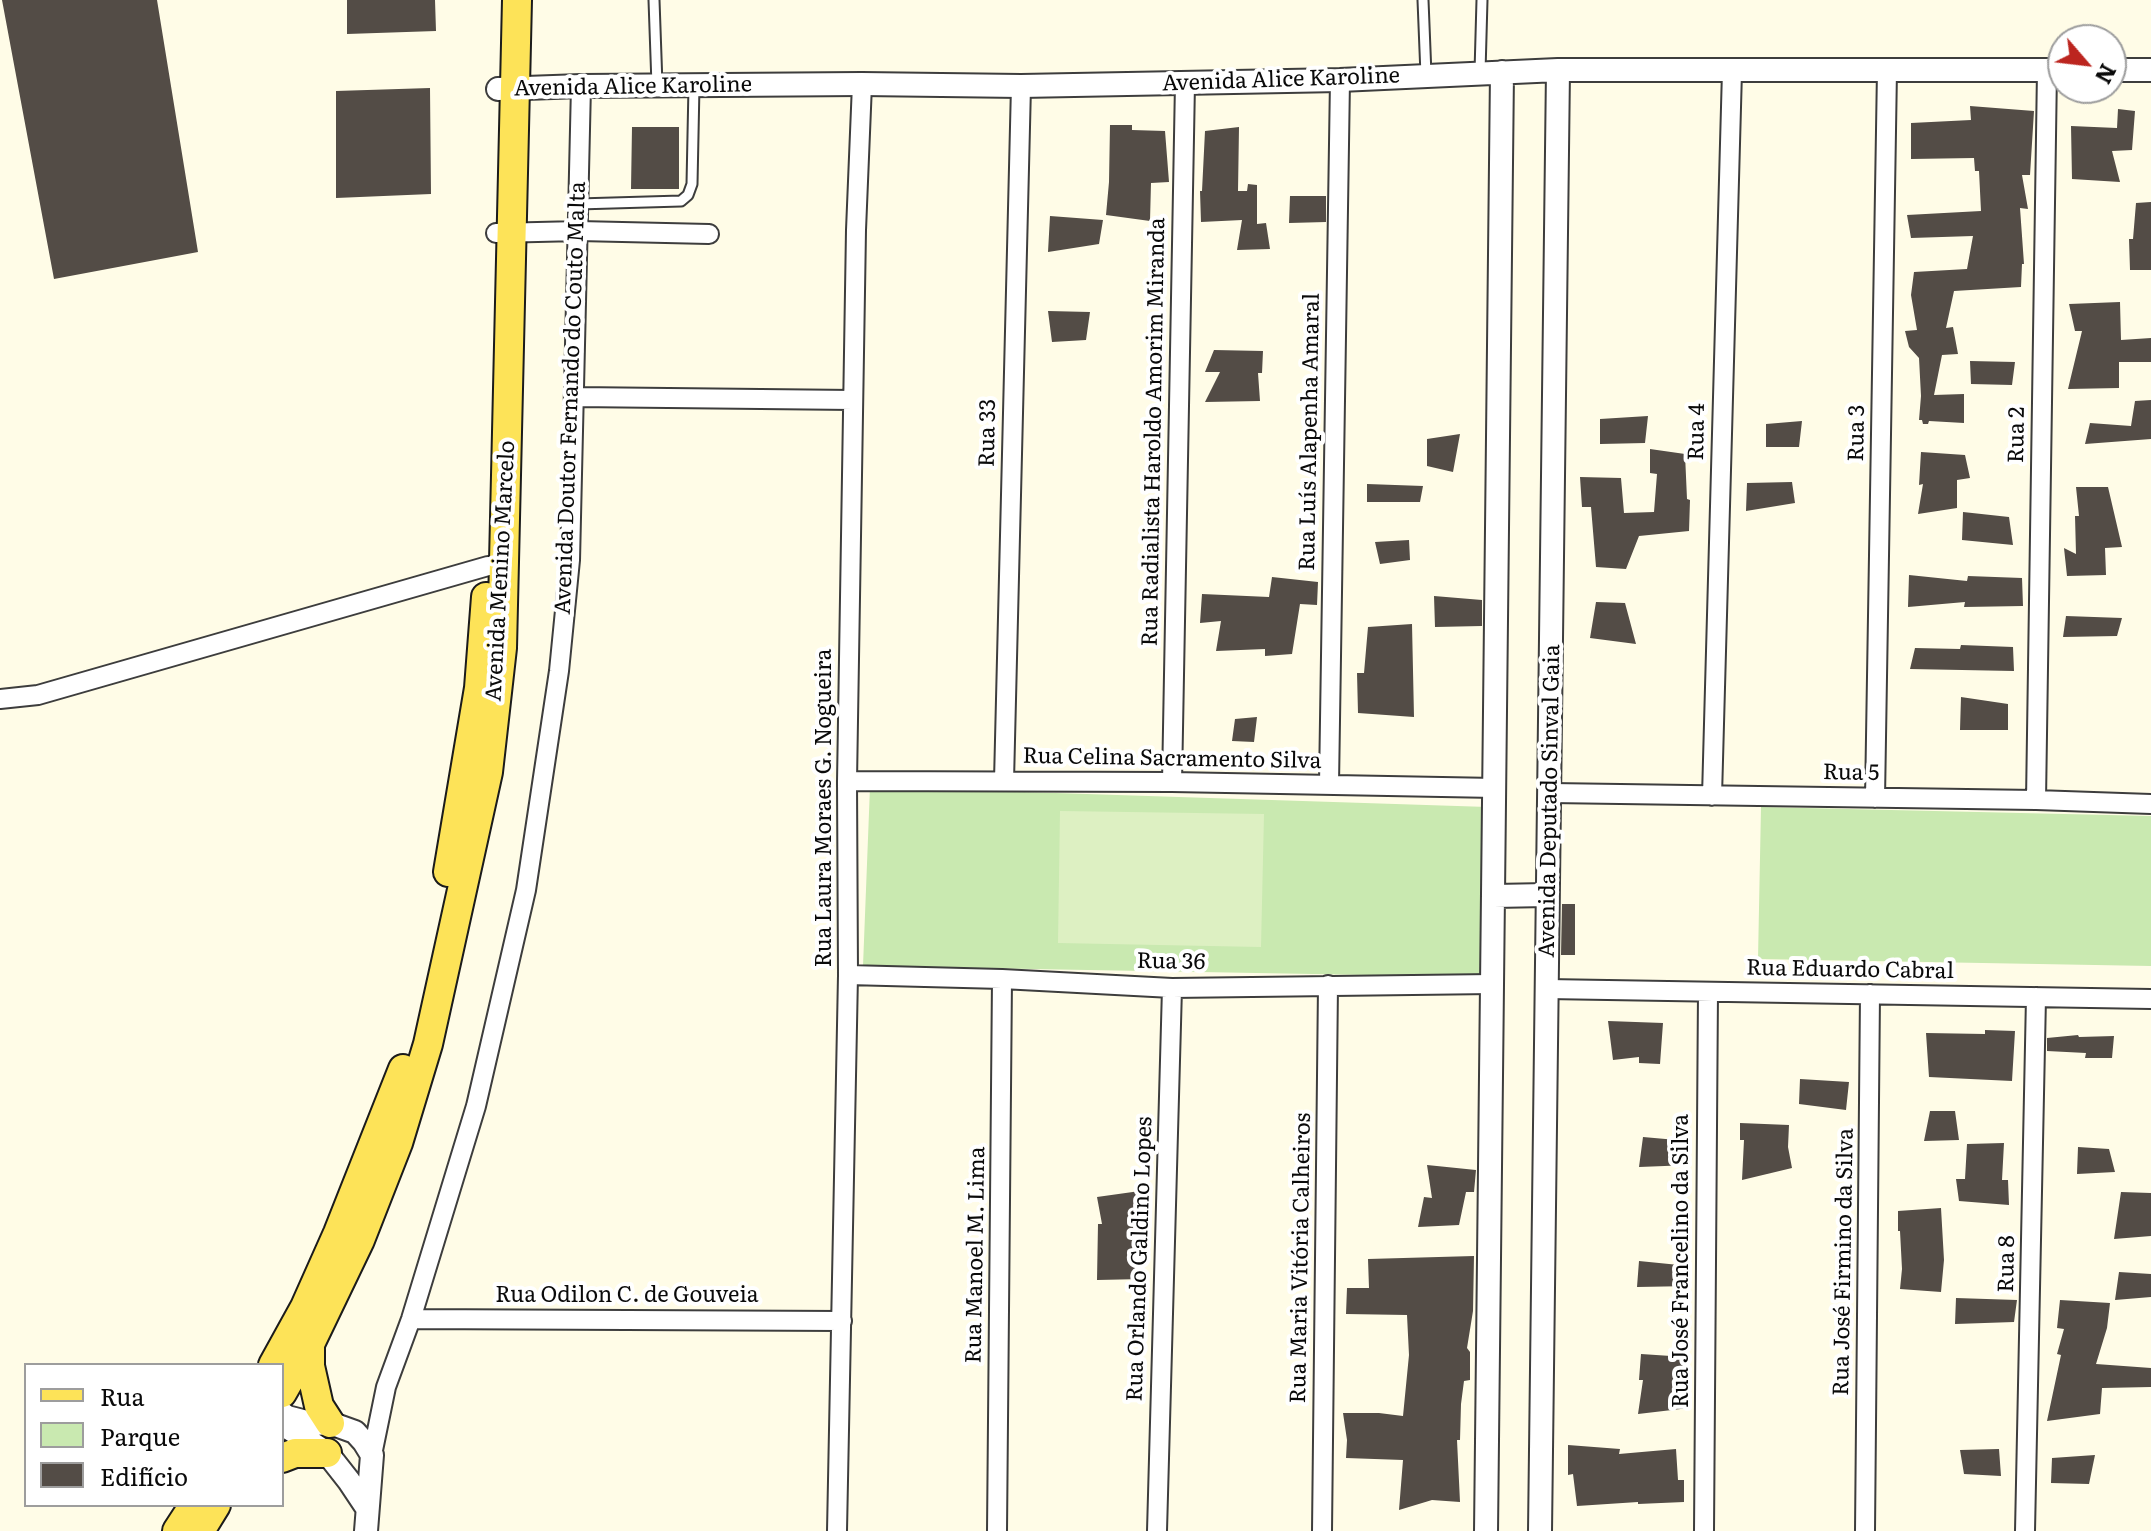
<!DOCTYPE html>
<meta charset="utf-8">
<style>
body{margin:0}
#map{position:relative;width:2151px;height:1531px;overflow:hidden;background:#fffce7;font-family:Literata,serif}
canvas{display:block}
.legend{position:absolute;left:24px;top:1363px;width:260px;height:144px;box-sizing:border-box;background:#fff;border:2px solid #9d9d9d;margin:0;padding:10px 14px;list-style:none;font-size:24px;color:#0a0a0a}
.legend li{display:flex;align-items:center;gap:16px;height:40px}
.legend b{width:40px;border:2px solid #9d9d9d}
.north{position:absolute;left:2047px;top:24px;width:80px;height:80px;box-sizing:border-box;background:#fff;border:2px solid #9d9d9d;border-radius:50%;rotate:118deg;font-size:22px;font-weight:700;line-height:32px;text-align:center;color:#0a0a0a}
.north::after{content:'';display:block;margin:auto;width:28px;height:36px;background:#bc251f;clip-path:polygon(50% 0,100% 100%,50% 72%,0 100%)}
</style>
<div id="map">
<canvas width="2151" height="1531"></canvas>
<ul class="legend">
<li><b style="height:10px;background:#fde358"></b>Rua</li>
<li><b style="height:22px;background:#c9e9b0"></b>Parque</li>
<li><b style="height:22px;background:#534c46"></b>Edifício</li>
</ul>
<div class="north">N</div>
</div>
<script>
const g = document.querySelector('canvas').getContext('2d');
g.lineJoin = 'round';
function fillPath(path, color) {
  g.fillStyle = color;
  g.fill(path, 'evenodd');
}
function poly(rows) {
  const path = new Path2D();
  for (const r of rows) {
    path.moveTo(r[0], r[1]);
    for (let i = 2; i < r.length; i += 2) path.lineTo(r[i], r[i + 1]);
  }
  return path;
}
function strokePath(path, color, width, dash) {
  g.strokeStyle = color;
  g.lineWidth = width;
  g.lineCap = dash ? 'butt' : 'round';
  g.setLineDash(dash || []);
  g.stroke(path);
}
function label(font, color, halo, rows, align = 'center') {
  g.font = font + ' Literata,serif';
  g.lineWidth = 8;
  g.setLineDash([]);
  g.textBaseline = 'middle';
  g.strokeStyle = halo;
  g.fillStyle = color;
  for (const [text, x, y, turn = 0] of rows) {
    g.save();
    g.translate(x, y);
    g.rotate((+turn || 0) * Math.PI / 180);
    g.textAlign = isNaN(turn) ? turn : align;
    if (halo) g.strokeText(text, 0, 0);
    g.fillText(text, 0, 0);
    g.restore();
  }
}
fillPath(poly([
 [870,787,1488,807,1481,977,863,966],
 [1761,807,2151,816,2151,966,1758,959]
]), '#c9e9b0');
fillPath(poly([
 [1060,811,1264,814,1261,947,1058,943]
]), '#ddf0c2');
fillPath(poly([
 [2,0,157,0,198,252,54,279],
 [347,0,435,0,436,31,347,34],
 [430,88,431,194,336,198,336,91],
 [1970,106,2034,111,2030,175,2022,175,2028,209,2020,208,2024,264,2022,264,2021,287,1954,291,1946,328,1953,327,1958,354,1942,355,1934,395,1964,394,1964,423,1929,421,1928,424,1923,424,1922,420,1919,420,1921,396,1919,358,1909,347,1905,331,1917,330,1911,295,1914,272,1967,269,1973,236,1911,238,1907,215,1981,211,1979,171,1975,171,1974,158,1911,159,1911,123,1971,120],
 [2118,109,2135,111,2132,150,2112,151,2120,182,2072,179,2071,126,2117,128],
 [1110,125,1132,125,1132,130,1165,131,1169,182,1151,183,1150,221,1106,215,1109,182],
 [632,127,679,127,679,189,631,189],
 [1239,127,1238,191,1247,191,1248,184,1257,185,1257,224,1266,223,1270,249,1237,250,1242,220,1201,222,1200,191,1202,191,1205,131],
 [1290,196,1326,196,1326,222,1289,223],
 [2151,202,2151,270,2130,270,2129,239,2133,239,2136,203],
 [1050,216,1103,220,1099,244,1048,252],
 [2120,302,2121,340,2151,338,2151,362,2119,362,2119,388,2068,389,2082,331,2075,331,2069,304],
 [1048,311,1090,312,1086,340,1052,342],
 [1214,350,1263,351,1262,373,1258,373,1260,401,1205,402,1220,372,1205,372],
 [1970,361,2015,362,2012,385,1971,384],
 [2151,400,2151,439,2085,444,2090,423,2131,426,2135,401],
 [1648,416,1645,443,1600,444,1600,419],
 [1802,421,1799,447,1766,447,1766,424],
 [1460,434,1453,472,1427,466,1427,439],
 [1650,449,1685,454,1687,499,1690,500,1689,531,1639,536,1626,569,1596,567,1591,507,1582,507,1580,477,1621,478,1624,513,1654,512,1657,474,1650,473],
 [1921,452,1965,455,1970,478,1957,480,1957,508,1918,514,1923,484,1919,485],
 [1792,482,1795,503,1746,511,1747,483],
 [1367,484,1423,486,1420,502,1367,502],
 [2076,487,2108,487,2122,547,2105,548,2106,575,2067,576,2064,548,2076,554,2075,516,2079,516],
 [1963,512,2009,517,2013,545,1962,540],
 [1409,540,1410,560,1380,564,1375,542],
 [1909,575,1967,581,1968,576,2022,578,2023,606,1964,607,1965,602,1908,607],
 [1272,577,1318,582,1317,605,1300,604,1292,654,1265,656,1265,649,1216,651,1221,621,1200,623,1202,594,1269,597],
 [1434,596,1482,600,1482,626,1435,627],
 [1596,602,1625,603,1636,644,1590,638],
 [2066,616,2122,618,2117,636,2063,637],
 [1412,624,1414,717,1358,713,1357,673,1364,673,1368,627],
 [1961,645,2013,647,2014,671,1910,669,1915,648,1960,649],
 [1961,697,2008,704,2008,730,1960,730],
 [1257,717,1254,742,1232,741,1235,719],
 [1562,904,1575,904,1575,955,1561,955],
 [1608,1021,1663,1023,1660,1064,1639,1063,1639,1057,1613,1060],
 [1985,1030,2015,1031,2012,1081,1929,1077,1926,1033,1985,1034],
 [2078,1035,2079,1037,2114,1036,2112,1058,2085,1058,2086,1053,2047,1051,2047,1038],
 [1800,1079,1849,1082,1846,1110,1799,1104],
 [1930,1111,1955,1111,1959,1140,1924,1141],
 [1740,1123,1789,1125,1788,1147,1792,1168,1742,1180,1744,1140,1740,1140],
 [1643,1137,1688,1141,1690,1165,1639,1167],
 [2004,1143,2002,1180,2008,1180,2009,1205,1959,1201,1956,1179,1965,1179,1967,1144],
 [2078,1147,2109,1149,2115,1172,2077,1174],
 [1427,1165,1476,1170,1474,1192,1466,1192,1459,1225,1418,1227,1424,1197,1432,1198],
 [1147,1190,1145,1223,1140,1249,1143,1279,1097,1280,1098,1224,1102,1224,1097,1197],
 [2121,1192,2151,1193,2151,1236,2114,1239],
 [1941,1208,1944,1260,1941,1292,1900,1289,1902,1269,1900,1231,1898,1231,1898,1211],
 [1474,1256,1473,1311,1467,1348,1470,1352,1470,1380,1464,1381,1461,1404,1460,1440,1457,1440,1460,1502,1432,1500,1399,1510,1403,1460,1346,1458,1347,1440,1343,1413,1379,1413,1403,1416,1409,1355,1407,1315,1346,1314,1347,1288,1369,1288,1368,1259],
 [1639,1261,1689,1266,1691,1286,1637,1287],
 [2119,1272,2151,1274,2151,1297,2115,1300],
 [1956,1298,2017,1300,2014,1322,1955,1324],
 [2060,1300,2110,1303,2107,1328,2096,1364,2151,1368,2151,1387,2102,1388,2100,1414,2047,1421,2061,1355,2057,1354,2064,1329,2057,1328],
 [1641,1354,1686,1357,1680,1388,1691,1387,1689,1408,1638,1414,1643,1380,1639,1380],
 [1568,1445,1620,1449,1619,1454,1676,1449,1678,1480,1684,1480,1684,1502,1638,1504,1638,1502,1577,1506,1573,1474,1568,1475],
 [1999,1449,2001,1476,1964,1474,1960,1450],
 [2095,1455,2089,1484,2051,1483,2052,1458]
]), '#534c46');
const service = poly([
 [654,0,657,85],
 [1423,0,1426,75],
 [1480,72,1482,0],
 [578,204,681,201,688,195,692,184,694,86]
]);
const minor = poly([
 [496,233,579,231,709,234],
 [576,397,853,400],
 [0,699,38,695,488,566],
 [847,781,1172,782,1496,788],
 [1004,781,1021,86],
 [1172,782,1185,83],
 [1329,784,1340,80],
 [1551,793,2036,800,2151,804],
 [1712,796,1732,71],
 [1875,798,1887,70],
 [2036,800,2047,70],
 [848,975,1002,979,1172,988,1493,984],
 [1547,989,2151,999],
 [411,1319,842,1321],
 [372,1455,386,1387,411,1319,476,1106,526,890,559,671,570,560,581,86],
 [837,1531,848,975,847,781,856,230,862,84],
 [997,1531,1002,979],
 [1157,1531,1172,988],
 [1322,1531,1328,985],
 [1704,1531,1708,992],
 [1865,1531,1870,994],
 [2025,1531,2036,997]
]);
const tertiary = poly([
 [2111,70,2151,70],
 [498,89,581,86,862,84,1021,86,1340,80,1558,70,2063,70],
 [1494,896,1547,895],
 [282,1413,287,1417,314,1424,330,1423,355,1432,364,1442,372,1455,366,1531],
 [282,1426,290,1429,327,1453,349,1481,367,1508],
 [1486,1531,1502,72],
 [1540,1531,1558,70]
]);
const primary = poly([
 [448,872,479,688,486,597],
 [310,1344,310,1366,319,1406,330,1423],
 [273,1365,305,1307,338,1233,403,1069],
 [282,1393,310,1344,360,1240,398,1143,428,1044,488,772,502,648,517,0],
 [282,1458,295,1453,327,1453],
 [177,1531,194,1505],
 [200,1531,216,1505]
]);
strokePath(service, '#3d3d3d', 13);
strokePath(minor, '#3d3d3d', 22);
strokePath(tertiary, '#3d3d3d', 26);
strokePath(primary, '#1b1b1b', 32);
strokePath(service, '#fff', 9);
strokePath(minor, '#fff', 18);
strokePath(tertiary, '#fff', 22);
strokePath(primary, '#fde358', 28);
label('22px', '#0a0a0a', '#fff', [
 ["Avenida Alice Karoline",1281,80,-2],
 ["Avenida Alice Karoline",633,87,-1],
 ["Avenida Doutor Fernando do Couto Malta",571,398,-88],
 ["Rua Radialista Haroldo Amorim Miranda",1154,432,-89],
 ["Rua Luís Alapenha Amaral",1310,432,-89],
 ["Rua 4",1697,432,-89],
 ["Rua 33",988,433,-89],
 ["Rua 3",1857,433,-89],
 ["Rua 2",2017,435,-89],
 ["Avenida Menino Marcelo",501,571,-87],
 ["Rua Celina Sacramento Silva",1172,759,1],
 ["Rua 5",1851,773,1],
 ["Avenida Deputado Sinval Gaia",1550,801,-89],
 ["Rua Laura Moraes G. Nogueira",825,808,-90],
 ["Rua 36",1171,962,1],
 ["Rua Eduardo Cabral",1850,970,1],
 ["Rua Manoel M. Lima",976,1255,-89],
 ["Rua Maria Vitória Calheiros",1301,1258,-89],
 ["Rua Orlando Galdino Lopes",1140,1259,-88],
 ["Rua José Francelino da Silva",1682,1261,-90],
 ["Rua José Firmino da Silva",1844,1262,-89],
 ["Rua 8",2007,1264,-89],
 ["Rua Odilon C. de Gouveia",627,1296]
]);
</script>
